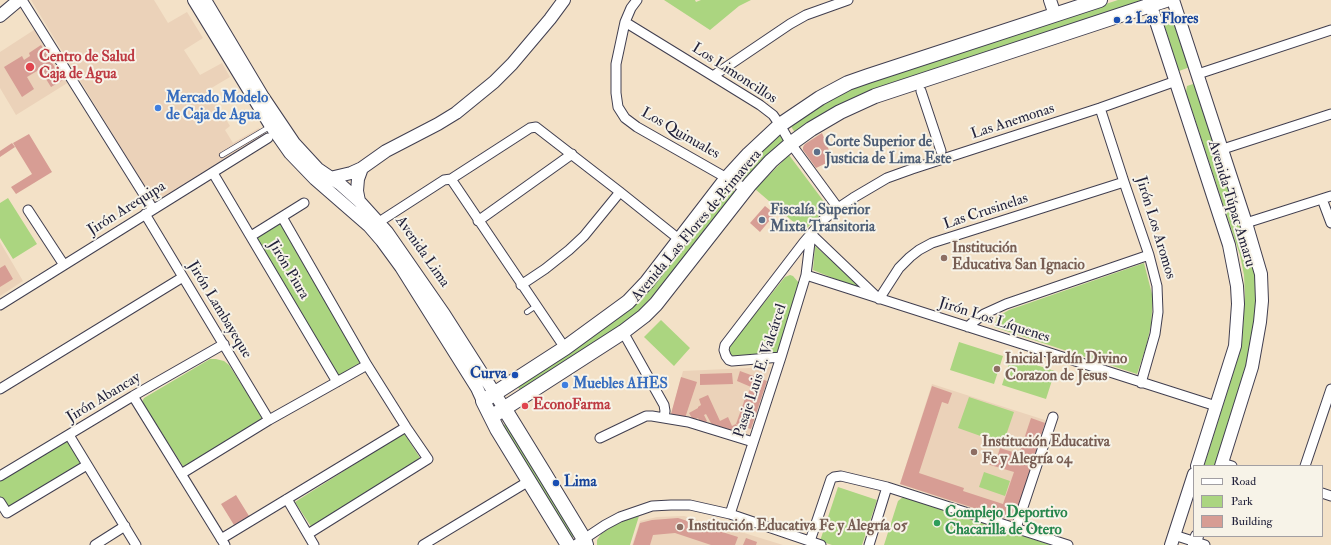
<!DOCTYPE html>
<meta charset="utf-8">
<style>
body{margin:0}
#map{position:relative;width:1331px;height:545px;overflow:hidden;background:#f3e1c7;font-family:"IM FELL Double Pica",serif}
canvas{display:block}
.legend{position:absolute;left:1193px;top:465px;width:130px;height:72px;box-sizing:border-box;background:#f7f3e8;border:1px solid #a29fa3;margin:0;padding:5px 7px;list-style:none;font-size:12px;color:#22223b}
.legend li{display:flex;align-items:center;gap:8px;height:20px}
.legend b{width:20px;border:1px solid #a29fa3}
</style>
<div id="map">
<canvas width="1331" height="545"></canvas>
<ul class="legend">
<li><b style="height:5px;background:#fff"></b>Road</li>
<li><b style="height:11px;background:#abd580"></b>Park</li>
<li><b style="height:11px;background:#d79d94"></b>Building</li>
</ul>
</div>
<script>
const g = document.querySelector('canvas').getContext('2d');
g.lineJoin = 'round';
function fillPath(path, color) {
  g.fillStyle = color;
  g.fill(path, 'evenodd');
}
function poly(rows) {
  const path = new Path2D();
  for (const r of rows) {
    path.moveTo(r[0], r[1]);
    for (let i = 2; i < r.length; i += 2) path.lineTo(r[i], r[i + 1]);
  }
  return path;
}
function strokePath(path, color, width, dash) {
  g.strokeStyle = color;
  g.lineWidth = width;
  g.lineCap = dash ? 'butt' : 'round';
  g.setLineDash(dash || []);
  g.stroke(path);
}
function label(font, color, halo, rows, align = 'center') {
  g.font = font + ' "IM FELL Double Pica",serif';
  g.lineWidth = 4;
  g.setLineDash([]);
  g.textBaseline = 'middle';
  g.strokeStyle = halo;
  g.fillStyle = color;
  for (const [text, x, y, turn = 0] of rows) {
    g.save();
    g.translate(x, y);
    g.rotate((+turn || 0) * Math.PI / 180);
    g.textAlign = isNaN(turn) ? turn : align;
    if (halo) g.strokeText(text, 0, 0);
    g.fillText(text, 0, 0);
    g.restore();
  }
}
fillPath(poly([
 [31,0,154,0,168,23,187,12,203,38,184,50,200,75,222,63,230,77,208,90,230,126,225,130,233,143,259,128,264,137,154,202],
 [37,28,69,82,16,115,0,88,0,52],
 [0,242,23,281,0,296],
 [771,367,748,438,671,414,683,371],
 [932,384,1048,421,1014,523,900,484],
 [684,516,741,532,783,545,632,545,640,521,657,517]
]), '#ebd2b9');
fillPath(poly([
 [664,0,695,0,696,2,701,0,751,0,739,6,710,30],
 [1118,0,1145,0,918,76,796,134,790,125,792,122,845,92,867,82],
 [1168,11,1170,11,1190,67,1179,71,1161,15,1162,13],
 [1193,84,1197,86,1256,273,1257,312,1247,367,1215,466,1204,466,1238,358,1242,342,1245,296,1244,275,1240,255,1186,92,1187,86],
 [778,134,780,135,785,142,744,181,738,178,736,176],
 [789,155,828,207,804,231,755,189],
 [728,188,731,188,734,191,734,196,670,277,633,317,546,375,520,390,517,386,597,334,629,310],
 [8,198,37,244,13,259,0,238,0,203],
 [282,220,365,360,337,377,254,236],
 [815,246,867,292,813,270],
 [1144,263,1153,298,1151,325,1146,347,1137,374,994,327,997,317,1009,310],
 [790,275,793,276,799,283,777,353,732,356,729,352,730,345,785,277],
 [661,320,690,348,674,366,644,337],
 [959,342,1003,356,994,384,950,370],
 [1011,357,1055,371,1046,399,1002,385],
 [210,359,216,359,224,361,229,365,262,416,260,421,185,466,183,466,142,402,144,398],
 [969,397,1014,412,1003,444,958,428],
 [508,424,575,535,572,538,569,539,502,427,503,425],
 [404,433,422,461,312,528,295,502],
 [69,436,86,465,7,511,0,499,0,478],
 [984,472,1010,481,1005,496,979,487],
 [838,487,877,500,862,545,832,545,820,541],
 [903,497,1051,545,884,545,898,501],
 [639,516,630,545,597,545,597,540,601,534,613,526,626,520]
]), '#abd580');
fillPath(poly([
 [41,45,57,71,47,77,42,68,27,77,34,89,22,97,4,67,22,56,24,60,30,56,29,53],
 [59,72,63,80,51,87,46,79],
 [822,133,833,160,816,168,803,150,803,147,805,144],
 [29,134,52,172,16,194,11,187,32,174,13,143],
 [12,143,15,147,0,157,0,151],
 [765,206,775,214,760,232,750,223],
 [5,265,13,279,0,287,0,268],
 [740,371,767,381,751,429,736,424,740,432,736,434,712,425,706,414,704,415,707,421,703,424,701,423,698,418,693,420,689,413,698,408,698,407,701,405,699,399,708,395,720,421,728,417,732,426,736,424,746,396,747,396,751,387,737,381],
 [732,373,733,384,700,385,700,374],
 [681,377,697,382,685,418,671,414],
 [932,386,952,393,948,404,942,402,919,473,964,488,963,491,1003,504,1014,472,987,464,988,459,996,461,1000,448,1019,454,1031,418,1045,423,1014,521,900,484],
 [236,495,249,516,234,525,221,504],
 [678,518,738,537,735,545,711,545,675,533,653,535,650,545,633,545,640,523,652,520],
 [746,538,757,542,756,545,743,545]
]), '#d79d94');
const lane = poly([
 [222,155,271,126],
 [527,312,536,306]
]);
const street = poly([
 [22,0,153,209],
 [637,0,631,8,625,22,616,64,616,93,618,107,625,118,637,127,746,189],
 [625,22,713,76,760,105,773,115,780,125,791,144,838,208],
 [1198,74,1331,30],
 [713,76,790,24,806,15,848,0],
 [921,91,941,151],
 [1100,108,1124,182,1149,255,1157,286,1158,312,1155,334,1141,383],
 [1223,149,1331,114],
 [213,173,337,382],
 [451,179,565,348],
 [1322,199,1331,223],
 [28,210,64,265],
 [145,214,269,420],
 [282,217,367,365,406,427,428,459,308,534],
 [478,221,572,154],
 [379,222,444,180,451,179,530,128,536,127,620,192,680,240],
 [1246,223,1331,196],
 [811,234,879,299,899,268,910,257,919,250,932,243,1124,182],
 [251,236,304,203],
 [806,275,1216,406],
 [521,285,545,269,569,250,584,236,620,192],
 [0,305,268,138],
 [968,327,972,323,984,314,1006,304,1149,255],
 [623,332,664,405,665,411,664,417],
 [781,357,732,361,729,360,726,356,724,350,725,345,804,242,823,220,838,208,853,198,887,178,912,169,1100,108,1176,81],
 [0,389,183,277],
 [133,396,225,545],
 [69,435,136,545],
 [600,438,646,416,652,416,688,422,753,442],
 [1222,463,1232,466],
 [1305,466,1331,389],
 [181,474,269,420,367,365],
 [0,476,133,396,224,344],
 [1322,493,1331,496],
 [287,499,314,545],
 [0,502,7,513,87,465],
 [730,514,781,357,806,275,811,234],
 [1016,528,1053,417],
 [1174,535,1205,545],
 [221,539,406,427],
 [810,541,831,479,834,477,841,476,887,487,1068,545],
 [95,545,125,526],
 [423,545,529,481],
 [575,545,605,525,620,517,652,506,671,505,690,505,730,514,821,545],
 [869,545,887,487]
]);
const secondary = poly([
 [194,0,269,123,290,153,315,179,369,226,382,241,401,267,477,388,483,401],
 [205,0,263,97,294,143,318,169,340,184,359,201,387,232,444,314,504,408],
 [1050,0,1055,15],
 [1149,0,1229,245,1237,286,1238,304,1235,346,1197,466],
 [1173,0,1246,223,1261,274,1262,301,1260,322,1252,367,1221,466],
 [0,16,19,0],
 [330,178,351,173,362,168,386,151,438,124,456,113,494,82,512,64,550,19,564,0],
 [359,201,357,191,358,179,362,168],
 [1171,545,1194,474],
 [1194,545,1197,536]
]);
const primary = poly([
 [504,408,544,473,584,539,586,545],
 [491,417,623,332,644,316,656,304,750,184,771,161,793,142,811,129,840,112,875,96,1166,0],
 [568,545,497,429,483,401,565,348,628,302,647,282,727,178,749,154,780,125,820,98,848,83,868,76,1100,0]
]);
strokePath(lane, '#413f50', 6);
strokePath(street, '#413f50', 11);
strokePath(secondary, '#413f50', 14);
strokePath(primary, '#413f50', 16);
strokePath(lane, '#fff', 4.5);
strokePath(street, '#fff', 9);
strokePath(secondary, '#fff', 12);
strokePath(primary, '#fff', 14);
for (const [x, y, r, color] of [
 [1117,20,4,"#1a4fb4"],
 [30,67,5,"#e0444e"],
 [158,108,4,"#3f7fe0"],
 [817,152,4,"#5c6f8a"],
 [762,220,4,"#5c6f8a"],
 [944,258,4,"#8d6e63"],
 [997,369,4,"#8d6e63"],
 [515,375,4,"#1a4fb4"],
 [565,385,4,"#3f7fe0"],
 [525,406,4,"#e0444e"],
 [974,452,4,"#8d6e63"],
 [556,483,4,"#1a4fb4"],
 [937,523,4,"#2e9e5b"],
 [680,527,4,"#8d6e63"]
]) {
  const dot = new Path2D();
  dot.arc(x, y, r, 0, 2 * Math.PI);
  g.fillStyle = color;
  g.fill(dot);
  strokePath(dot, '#f7f3e8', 1.5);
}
label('bold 15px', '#164399', '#f7f3e8', [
 ["2 Las Flores",1125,20],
 ["Curva",507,375,"right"],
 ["Lima",564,483]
], 'left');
label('bold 15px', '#be3a42', '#f7f3e8', [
 ["Centro de Salud",39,58],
 ["Caja de Agua",39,75],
 ["EconoFarma",533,406]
], 'left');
label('15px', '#22223b', '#f7f3e8', [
 ["Los Limoncillos",734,74,33],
 ["Las Anemonas",1013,122,-18],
 ["Los Quinuales",680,134,30],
 ["Avenida Túpac Amaru",1231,204,73],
 ["Jirón Arequipa",127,209,-32],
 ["Las Crusinelas",986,212,-18],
 ["Avenida Las Flores de Primavera",697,226,-50],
 ["Jirón Los Aromos",1155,228,73],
 ["Avenida Lima",422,252,55],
 ["Jirón Piura",288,270,59],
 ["Jirón Lambayeque",219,310,59],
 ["Jirón Los Líquenes",994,321,18],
 ["Pasaje Luis E. Valcárcel",761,371,-72],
 ["Jirón Abancay",104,398,-31]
]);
label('bold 15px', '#366cbe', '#f7f3e8', [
 ["Mercado Modelo",166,99],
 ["de Caja de Agua",166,116],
 ["Muebles AHES",573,385]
], 'left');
label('bold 15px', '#4e5e75', '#f7f3e8', [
 ["Corte Superior de",825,143],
 ["Justicia de Lima Este",825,160],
 ["Fiscalía Superior",770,211],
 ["Mixta Transitoria",770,228]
], 'left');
label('bold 15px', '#785e54', '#f7f3e8', [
 ["Institución",952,249],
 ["Educativa San Ignacio",952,266],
 ["Inicial Jardín Divino",1005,360],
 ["Corazon de Jesus",1005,377],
 ["Institución Educativa",982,443],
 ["Fe y Alegría 04",982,460],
 ["Institución Educativa Fe y Alegría 05",688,527]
], 'left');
label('bold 15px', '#27864d', '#f7f3e8', [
 ["Complejo Deportivo",945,514],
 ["Chacarilla de Otero",945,531]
], 'left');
</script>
